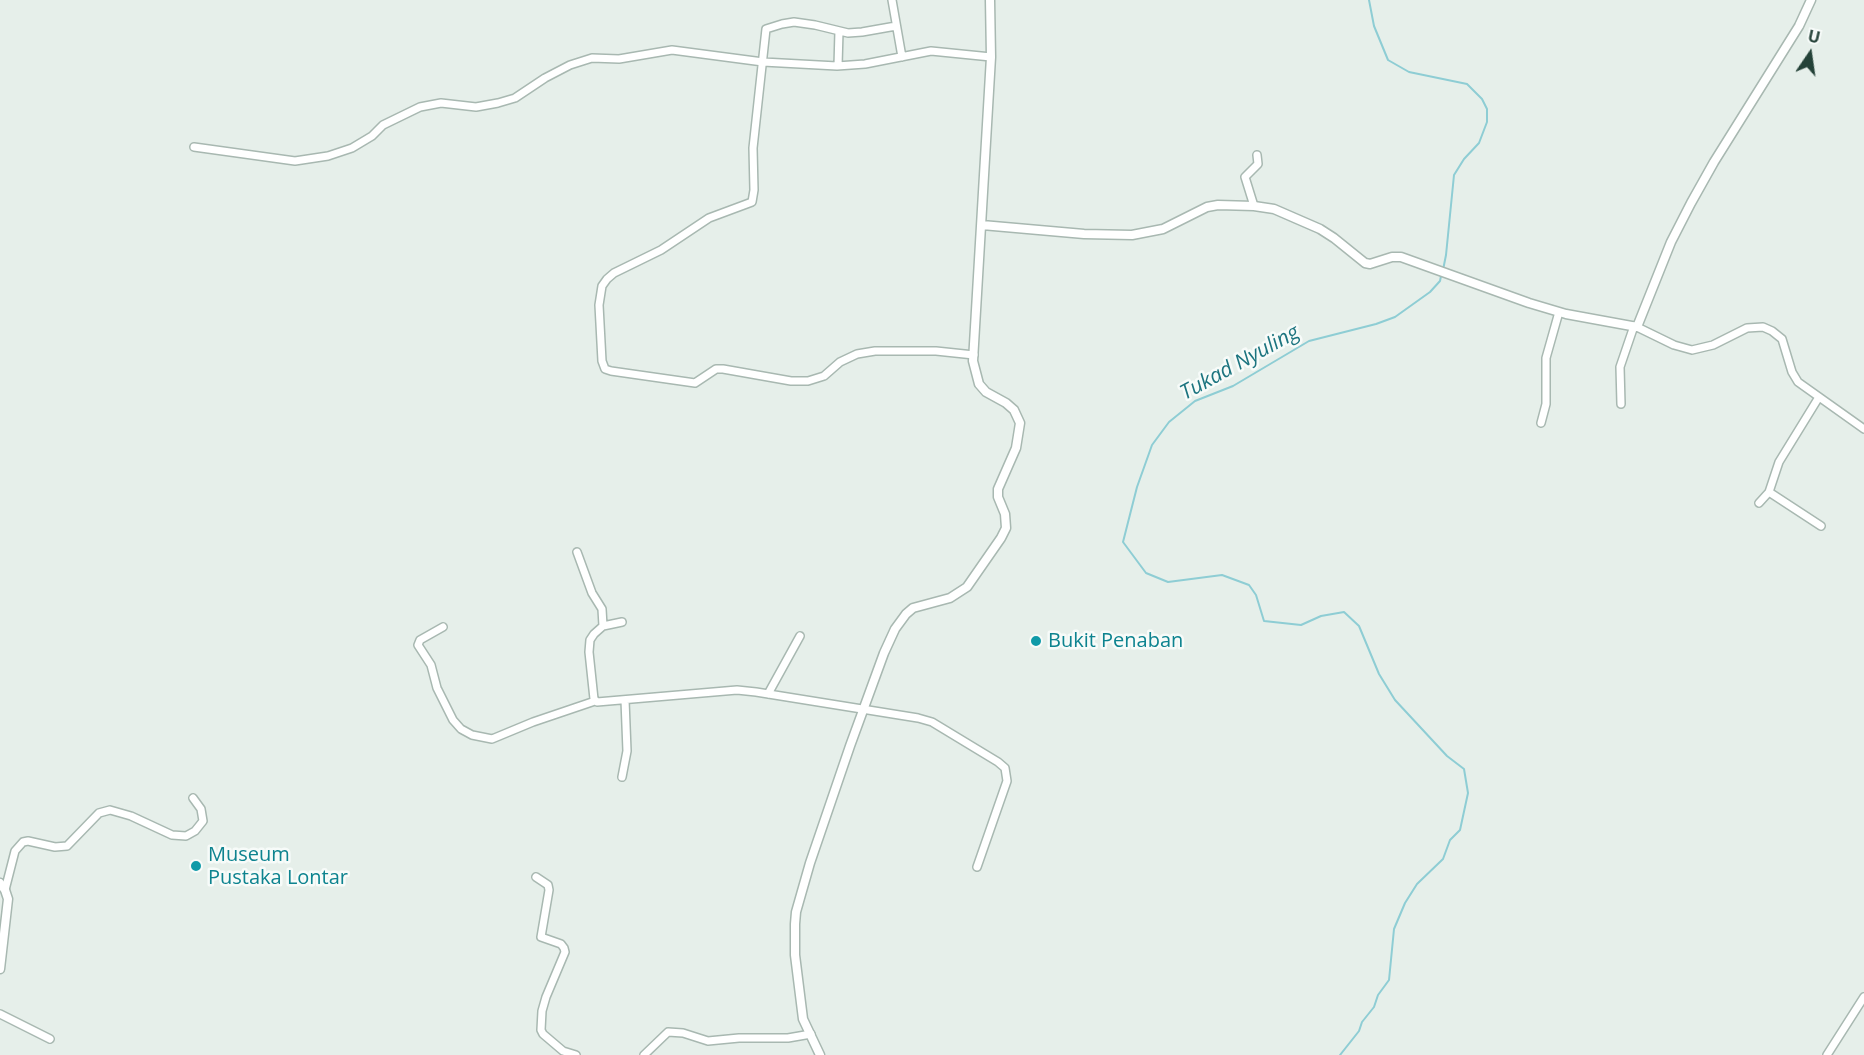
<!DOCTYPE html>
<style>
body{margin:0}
#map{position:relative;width:1864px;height:1055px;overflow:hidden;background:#e6efea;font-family:"Open Sans",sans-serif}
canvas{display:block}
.north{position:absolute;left:1780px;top:24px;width:60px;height:60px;-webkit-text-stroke:4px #f7fbf9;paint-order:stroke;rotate:13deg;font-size:16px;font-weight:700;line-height:24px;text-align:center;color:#244238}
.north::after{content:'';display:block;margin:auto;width:21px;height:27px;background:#244238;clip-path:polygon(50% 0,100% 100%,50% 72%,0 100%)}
</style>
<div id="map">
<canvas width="1864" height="1055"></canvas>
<div class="north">U</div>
</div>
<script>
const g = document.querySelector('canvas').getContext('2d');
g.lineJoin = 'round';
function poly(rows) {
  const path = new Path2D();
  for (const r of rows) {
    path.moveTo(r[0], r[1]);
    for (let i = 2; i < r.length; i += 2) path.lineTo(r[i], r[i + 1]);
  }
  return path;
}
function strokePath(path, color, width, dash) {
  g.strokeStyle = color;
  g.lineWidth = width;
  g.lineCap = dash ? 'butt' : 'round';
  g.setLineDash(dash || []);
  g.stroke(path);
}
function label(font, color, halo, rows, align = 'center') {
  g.font = font + ' "Open Sans",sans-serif';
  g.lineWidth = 5;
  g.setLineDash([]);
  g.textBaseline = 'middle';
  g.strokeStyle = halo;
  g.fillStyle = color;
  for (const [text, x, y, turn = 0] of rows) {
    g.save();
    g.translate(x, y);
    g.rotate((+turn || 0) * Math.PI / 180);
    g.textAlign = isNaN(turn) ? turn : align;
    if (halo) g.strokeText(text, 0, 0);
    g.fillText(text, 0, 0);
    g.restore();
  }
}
strokePath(poly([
 [1369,0,1374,26,1388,60,1409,72,1467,84,1482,99,1487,109,1487,122,1479,143,1464,159,1454,175,1446,255,1443,270],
 [1340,1055,1359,1031,1362,1022,1374,1007,1378,995,1389,980,1394,929,1405,903,1417,884,1443,859,1450,840,1460,830,1468,793,1464,769,1447,756,1395,700,1379,674,1359,626,1344,612,1321,616,1301,625,1264,621,1256,595,1249,585,1222,575,1168,582,1146,573,1123,542,1137,487,1152,445,1169,422,1195,401,1233,386,1309,341,1376,324,1395,317,1430,292,1440,281,1441,276]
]), '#8ecdd4', 2);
const minor = poly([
 [892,0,902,57],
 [896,26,862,32,848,33,815,25,794,22,782,24,766,29,753,148,754,190,752,202,709,218,661,250,614,273,607,279,602,286,599,305,602,361,605,369,611,371,695,383,716,369,723,369,791,381,808,381,824,376,840,362,857,354,875,351,936,351,974,355],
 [838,66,839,31],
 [194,147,295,161,328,156,352,148,372,136,383,125,420,107,441,103,476,107,498,103,515,98,545,78,570,65,592,58,619,59,672,50,763,62,837,66,865,64,931,51,991,57],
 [1254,206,1245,177,1258,164,1257,155],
 [1637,327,1674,345,1692,350,1713,345,1747,328,1763,327,1772,331,1782,339,1792,372,1798,382,1864,429],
 [1621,404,1620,367,1634,326],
 [1541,423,1546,404,1546,358,1559,312],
 [1769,492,1821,526],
 [1759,503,1769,492,1779,462,1819,397],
 [577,552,592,593,602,609,603,626],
 [622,622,603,626,594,634,590,640,589,652,594,699,597,702,737,690,756,692,918,718,932,722,998,762,1005,768,1007,781,977,867],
 [443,627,420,640,418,645,431,665,437,688,453,720,461,729,472,735,492,739,533,722,595,701],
 [768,694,800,636],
 [622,777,627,751,625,700],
 [536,877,548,885,549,890,541,937,561,944,564,948,565,952,546,997,542,1011,541,1030,543,1034,563,1051,576,1055],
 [5,890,15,851,23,842,28,841,55,847,67,846,99,813,110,810,131,816,172,835,186,836,195,831,203,821,201,809,193,798],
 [0,1014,50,1039],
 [644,1055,668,1032,683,1033,708,1041,739,1038,788,1038,811,1034],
 [1827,1055,1864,997]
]);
const tertiary = poly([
 [982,225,1084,234,1132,235,1163,229,1207,207,1218,205,1254,206,1274,209,1320,229,1334,238,1365,263,1370,264,1392,257,1401,257,1529,303,1566,314,1637,327,1671,242,1691,203,1714,162,1799,26,1811,0],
 [0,883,5,890,8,899,0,969],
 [820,1055,803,1019,795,955,795,924,796,912,810,863,850,746,884,653,895,629,906,614,913,608,950,598,967,587,1001,538,1006,528,1005,514,998,497,998,489,1016,448,1020,423,1014,410,1006,403,986,392,979,384,973,361,991,57,990,0]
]);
strokePath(minor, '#a8b8b1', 10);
strokePath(tertiary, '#a8b8b1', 11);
strokePath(minor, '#fff', 7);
strokePath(tertiary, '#fff', 8);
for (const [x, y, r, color] of [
 [1036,641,6,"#0f9aa8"],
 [196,866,6,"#0f9aa8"]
]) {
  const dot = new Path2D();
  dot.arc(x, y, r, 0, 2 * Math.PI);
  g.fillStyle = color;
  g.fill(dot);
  strokePath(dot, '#f7fbf9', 2);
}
label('20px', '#0d838f', '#f7fbf9', [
 ["Bukit Penaban",1048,641],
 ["Museum",208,855],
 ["Pustaka Lontar",208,878]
], 'left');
label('italic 21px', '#1c747f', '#f7fbf9', [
 ["Tukad Nyuling",1240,363,-29]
]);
</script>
